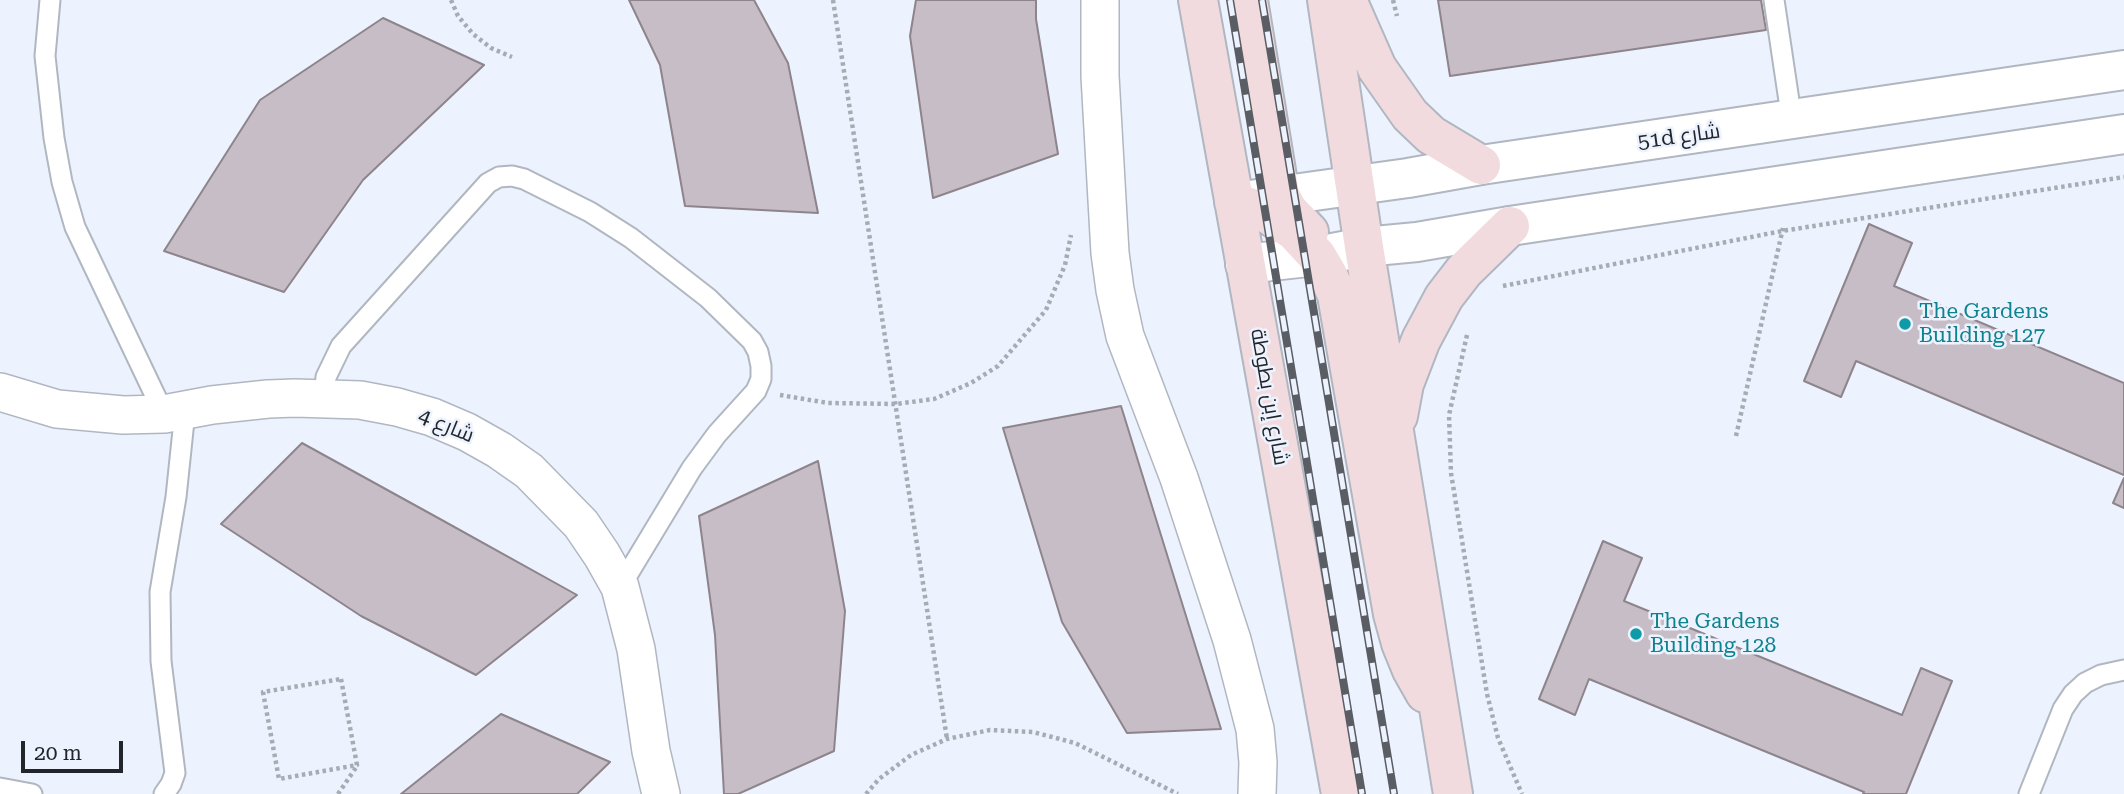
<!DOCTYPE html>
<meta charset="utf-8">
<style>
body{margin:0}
#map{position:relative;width:2124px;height:794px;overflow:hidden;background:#edf3fe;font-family:"Roboto Serif",serif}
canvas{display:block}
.scale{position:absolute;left:21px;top:741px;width:102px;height:32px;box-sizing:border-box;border:4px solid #222529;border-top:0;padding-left:9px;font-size:21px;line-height:24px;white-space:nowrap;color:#222529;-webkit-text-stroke:5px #edf3fe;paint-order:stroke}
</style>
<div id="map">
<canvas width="2124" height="794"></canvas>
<div class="scale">20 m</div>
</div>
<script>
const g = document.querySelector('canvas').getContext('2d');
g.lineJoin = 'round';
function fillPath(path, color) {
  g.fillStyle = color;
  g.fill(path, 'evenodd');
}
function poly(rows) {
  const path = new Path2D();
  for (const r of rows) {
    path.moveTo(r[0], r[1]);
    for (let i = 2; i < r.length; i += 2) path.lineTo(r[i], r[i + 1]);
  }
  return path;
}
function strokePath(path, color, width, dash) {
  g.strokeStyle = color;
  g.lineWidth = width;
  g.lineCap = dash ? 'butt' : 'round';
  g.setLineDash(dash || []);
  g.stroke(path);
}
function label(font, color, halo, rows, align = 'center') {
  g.font = font + ' "Roboto Serif",Cairo,serif';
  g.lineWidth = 5;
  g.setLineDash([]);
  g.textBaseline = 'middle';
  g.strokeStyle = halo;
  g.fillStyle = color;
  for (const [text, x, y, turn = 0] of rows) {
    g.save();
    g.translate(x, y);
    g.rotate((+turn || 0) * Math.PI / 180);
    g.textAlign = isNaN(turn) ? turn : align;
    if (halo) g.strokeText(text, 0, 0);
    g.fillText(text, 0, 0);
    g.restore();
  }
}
const building = poly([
 [629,0,754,0,788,63,818,213,685,206,660,65,629,0],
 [916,0,1036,0,1036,19,1058,154,933,198,910,36,916,0],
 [1438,0,1761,0,1766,30,1450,76,1438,0],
 [383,18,484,65,363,180,284,292,164,251,260,100,383,18],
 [1869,224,1912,243,1894,286,2124,383,2124,475,1856,361,1841,397,1804,381,1869,224],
 [1121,406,1221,729,1127,733,1062,622,1003,428,1121,406],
 [302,443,440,519,577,595,476,675,361,616,221,524,302,443],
 [818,461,845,611,834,751,738,794,724,794,715,635,699,516,818,461],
 [2124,478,2124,508,2113,503,2124,478],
 [1603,541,1642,558,1624,601,1902,715,1921,668,1952,681,1906,794,1863,794,1864,792,1589,679,1575,715,1539,699,1603,541],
 [501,714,610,762,577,794,401,794,501,714]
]);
fillPath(building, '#c7bdc6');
strokePath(building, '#8d848c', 2);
const service = poly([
 [50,0,45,56,54,138,62,182,75,227,164,414],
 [1774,0,1792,121],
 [324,398,326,377,341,346,488,183,499,177,512,176,524,179,590,212,631,238,708,298,752,341,758,352,761,366,761,379,756,391,717,434,692,468,620,587],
 [0,788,32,794],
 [164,794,171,784,175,773,161,661,160,592,176,497,185,411],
 [2029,794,2063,709,2073,694,2085,683,2101,675,2124,670]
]);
const minor = poly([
 [1100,0,1100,76,1110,253,1115,290,1125,336,1179,478,1232,640,1255,729,1258,762,1257,794],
 [0,392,57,409,123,415,164,414,212,405,268,399,295,398,360,400,397,407,432,417,467,432,499,450,529,471,581,524,602,555,620,587,636,649,651,751,661,794]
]);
const tertiary = poly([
 [1250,200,1408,178,1481,165,2124,70],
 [1245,264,1317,256,1364,247,1417,242,1510,226,2124,134]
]);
const secondary = poly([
 [1198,0,1341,794],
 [1248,0,1280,195,1288,210,1309,232],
 [1327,0,1364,247,1453,794],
 [1347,0,1377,68,1410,115,1431,135,1481,165],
 [1234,202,1266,213,1294,231,1317,256,1328,275,1337,295,1393,614,1401,643,1412,670,1425,693],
 [1398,416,1404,384,1421,340,1444,297,1464,271,1510,226]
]);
strokePath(service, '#b1b7c1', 23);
strokePath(minor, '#b1b7c1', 40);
strokePath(tertiary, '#b1b7c1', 42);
strokePath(secondary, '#b1b7c1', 42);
strokePath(poly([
 [451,0,458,16,473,34,491,48,512,57],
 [833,0,947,739],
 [1393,0,1397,16],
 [1503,286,1782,231,2124,177],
 [1467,335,1449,415,1451,473,1487,694,1498,738,1522,794],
 [780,395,828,403,896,404,934,399,971,383,998,366,1046,310,1065,265,1071,235],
 [1736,436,1783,228],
 [341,679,357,765,279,779,263,692,341,679],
 [338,794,357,766],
 [866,794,879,779,911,755,947,739,990,730,1033,732,1075,743,1178,794]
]), '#a7acb4', 4.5, [3.5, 3.5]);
strokePath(service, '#fff', 19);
strokePath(minor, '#fff', 37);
strokePath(tertiary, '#fff', 38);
strokePath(secondary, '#f2dbde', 38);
const rail = poly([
 [1230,0,1362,794],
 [1262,0,1394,794]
]);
strokePath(rail, '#5a5d63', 8);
strokePath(rail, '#edf3fe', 5, [16]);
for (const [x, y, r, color] of [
 [1905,324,7,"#0f9aa8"],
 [1636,634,7,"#0f9aa8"]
]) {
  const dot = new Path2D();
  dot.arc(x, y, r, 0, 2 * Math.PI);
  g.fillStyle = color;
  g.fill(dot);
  strokePath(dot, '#edf3fe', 2.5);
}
label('21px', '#222529', '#edf3fe', [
 ["51d شارع",1679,137,-8],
 ["شارع إبن بطوطة",1269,397,80],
 ["شارع 4",446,426,22]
]);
label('21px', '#0d838f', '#edf3fe', [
 ["The Gardens",1919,312],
 ["Building 127",1919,336],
 ["The Gardens",1650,622],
 ["Building 128",1650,646]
], 'left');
</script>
